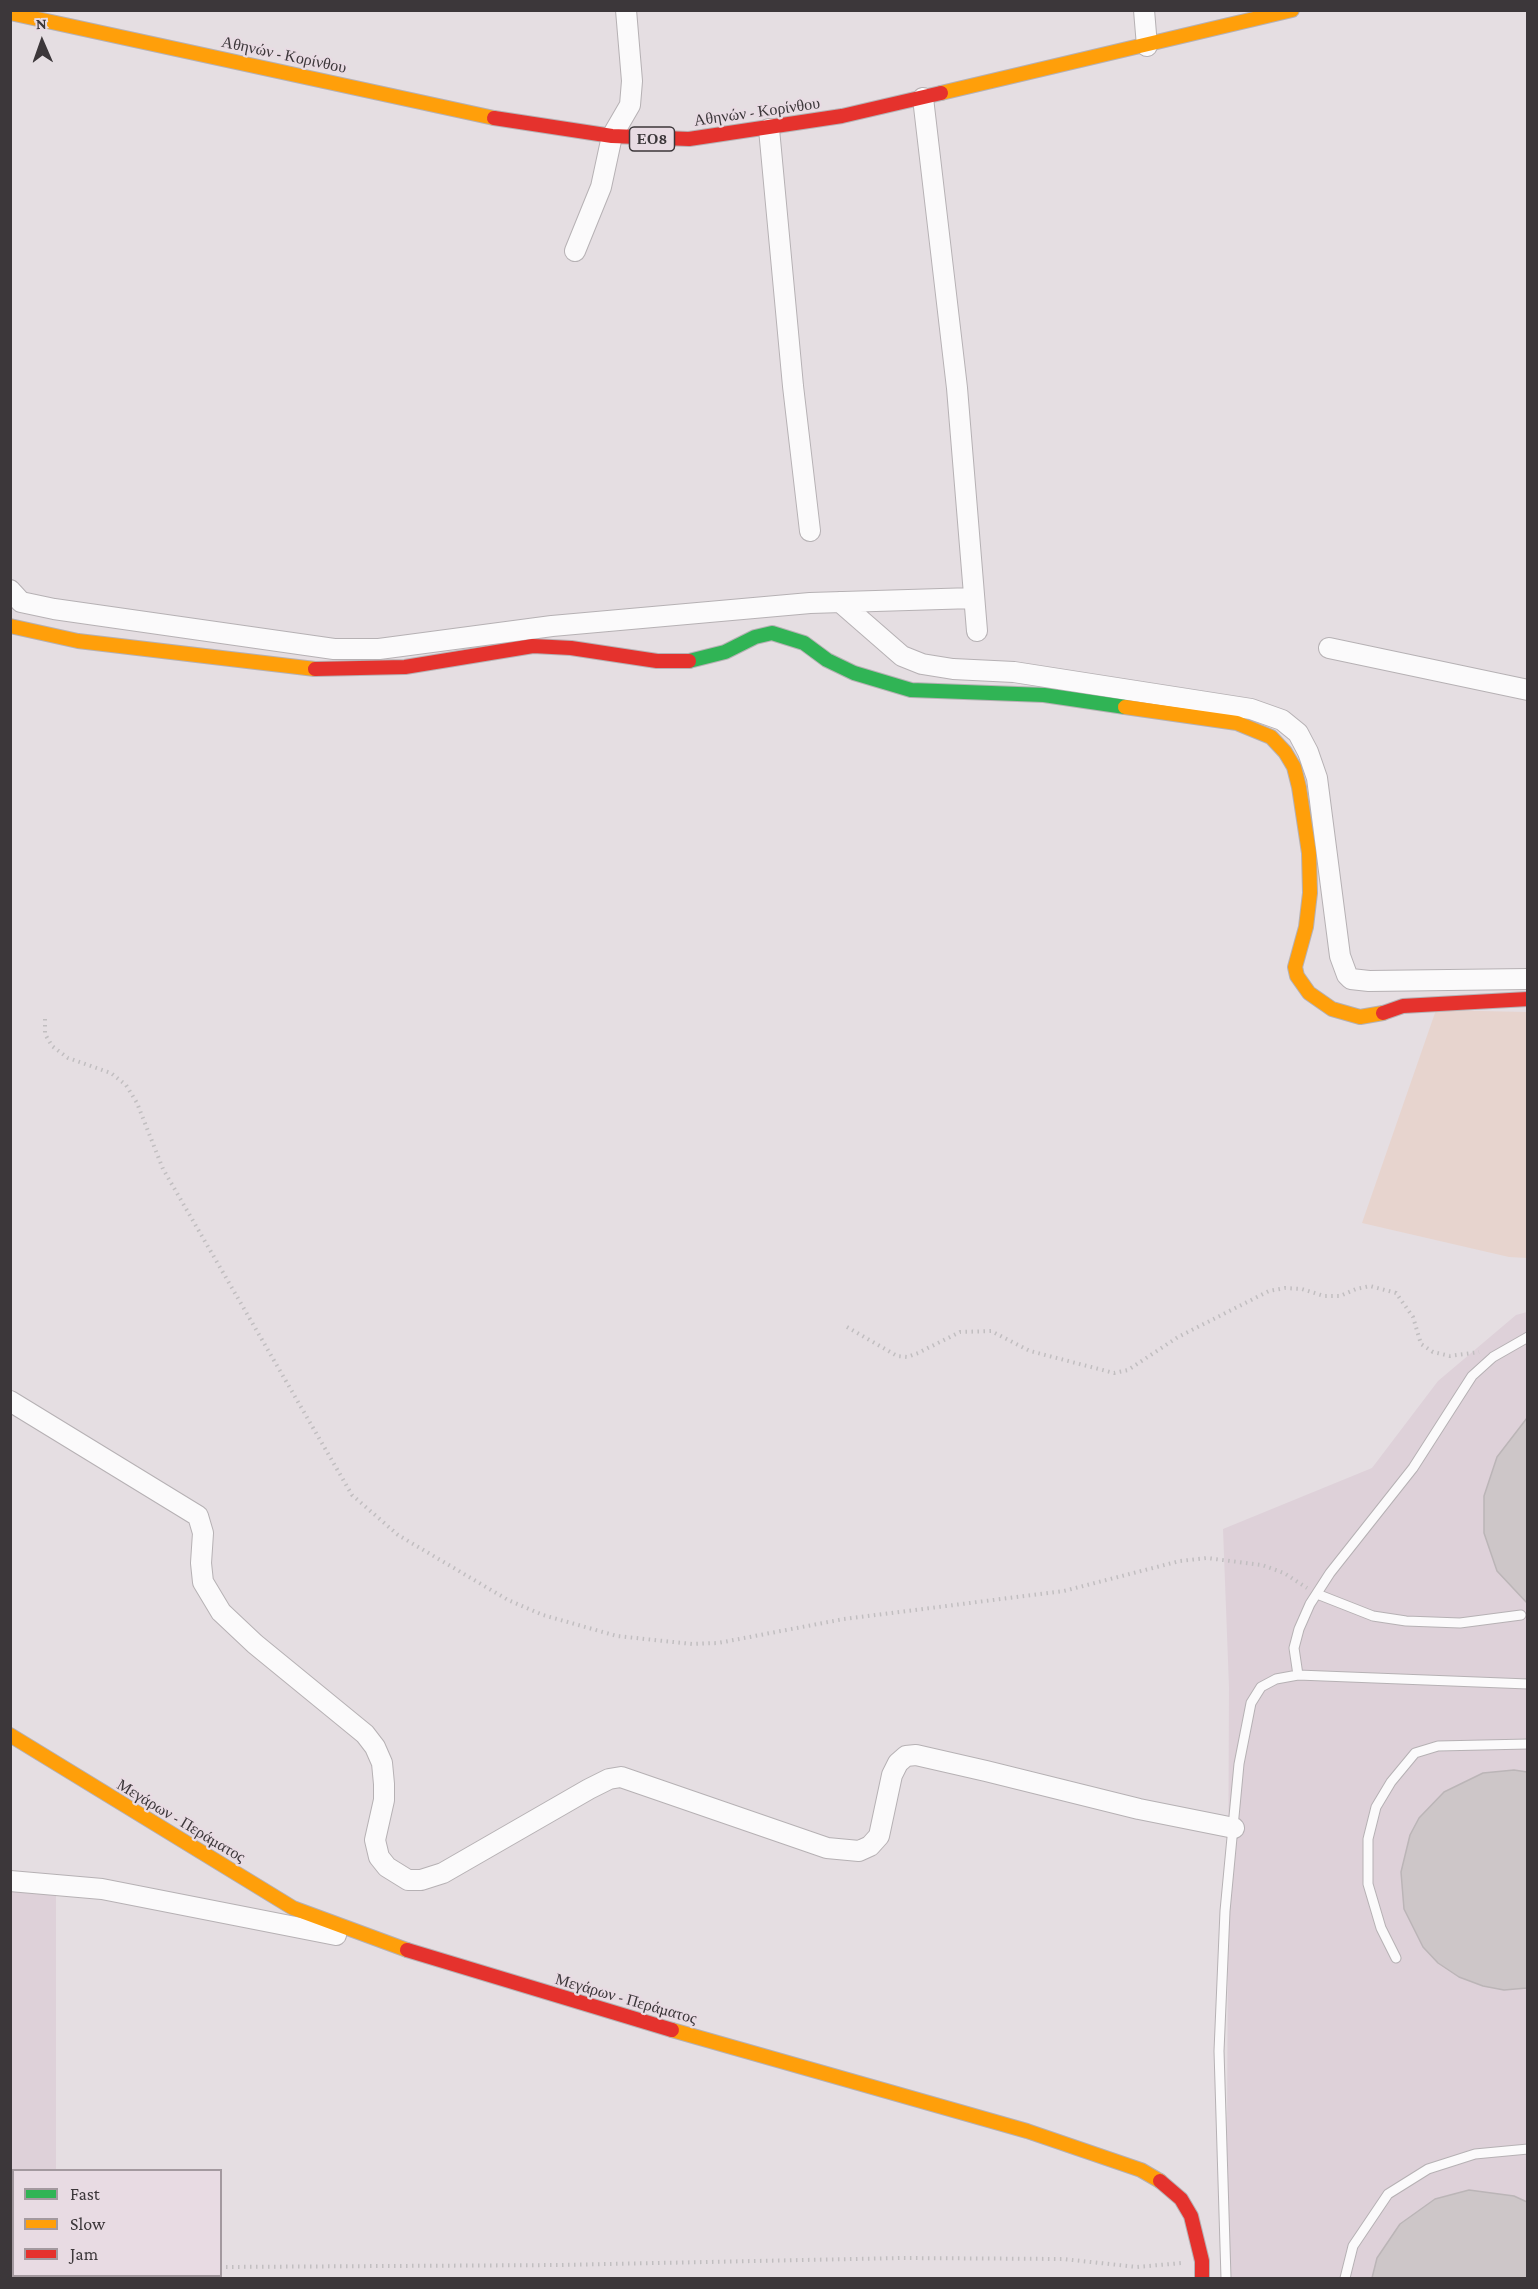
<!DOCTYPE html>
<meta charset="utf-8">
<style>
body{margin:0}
#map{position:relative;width:1538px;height:2289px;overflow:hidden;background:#e5dee2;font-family:"Crimson Pro",serif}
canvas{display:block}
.frame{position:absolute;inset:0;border:12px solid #3c373a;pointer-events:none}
.legend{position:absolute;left:12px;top:2169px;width:210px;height:108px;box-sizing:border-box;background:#e8dbe3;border:2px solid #a3999f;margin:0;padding:8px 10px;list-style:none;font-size:18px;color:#3c373a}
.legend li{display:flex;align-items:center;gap:12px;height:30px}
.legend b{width:30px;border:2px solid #a3999f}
.north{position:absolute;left:12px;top:12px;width:60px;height:60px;-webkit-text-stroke:4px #e8dbe3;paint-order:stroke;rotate:358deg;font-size:16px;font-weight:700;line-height:24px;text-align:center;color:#3c373a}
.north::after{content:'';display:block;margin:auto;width:21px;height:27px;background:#3c373a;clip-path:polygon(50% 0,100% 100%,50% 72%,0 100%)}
</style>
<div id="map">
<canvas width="1538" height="2289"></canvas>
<div class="frame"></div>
<ul class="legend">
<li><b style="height:8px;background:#30b455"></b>Fast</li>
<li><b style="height:8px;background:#ff9f0a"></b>Slow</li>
<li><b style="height:8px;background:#e5322d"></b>Jam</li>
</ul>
<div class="north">N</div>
</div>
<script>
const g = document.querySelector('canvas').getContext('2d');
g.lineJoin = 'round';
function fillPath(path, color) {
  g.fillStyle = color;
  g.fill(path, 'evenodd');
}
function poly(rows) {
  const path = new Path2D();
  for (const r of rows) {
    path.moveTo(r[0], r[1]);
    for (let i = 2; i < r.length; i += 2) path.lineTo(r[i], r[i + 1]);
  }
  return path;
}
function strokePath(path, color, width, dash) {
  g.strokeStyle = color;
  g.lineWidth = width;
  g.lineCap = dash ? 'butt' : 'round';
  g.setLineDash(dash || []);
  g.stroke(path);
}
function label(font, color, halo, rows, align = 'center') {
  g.font = font + ' "Crimson Pro",serif';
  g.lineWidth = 4.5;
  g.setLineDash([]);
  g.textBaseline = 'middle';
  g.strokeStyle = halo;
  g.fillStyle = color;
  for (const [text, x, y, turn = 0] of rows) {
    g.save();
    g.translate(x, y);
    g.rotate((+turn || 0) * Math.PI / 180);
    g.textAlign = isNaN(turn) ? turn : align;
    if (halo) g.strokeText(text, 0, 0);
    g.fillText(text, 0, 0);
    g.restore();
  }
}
fillPath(poly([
 [1527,1312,1527,2278,1230,2278,1227,2146,1229,1687,1223,1529,1372,1468,1438,1381,1516,1315],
 [10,1884,56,1888,56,2170,14,2170,13,2254,10,2254]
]), '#ded1d9');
fillPath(poly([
 [1436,1010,1527,1012,1527,1258,1509,1257,1362,1223]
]), '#e7d4ce');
const building = poly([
 [1527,1418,1527,1603,1497,1571,1484,1533,1484,1496,1497,1457,1527,1418],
 [1514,1770,1527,1772,1527,1988,1504,1990,1483,1986,1459,1977,1438,1963,1423,1947,1404,1909,1401,1872,1410,1835,1419,1818,1444,1792,1483,1773,1514,1770],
 [1469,2190,1514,2196,1527,2202,1527,2278,1372,2278,1377,2258,1400,2224,1435,2199,1469,2190]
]);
fillPath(building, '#cdc6c8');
strokePath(building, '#bbb5b7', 1.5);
const lane = poly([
 [1317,1594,1373,1616,1406,1621,1460,1623,1521,1615],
 [1298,1675,1294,1648,1299,1629,1310,1604,1330,1573,1413,1468,1472,1376,1493,1357,1528,1337],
 [1396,1958,1381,1928,1368,1884,1368,1839,1376,1807,1391,1782,1415,1753,1438,1746,1528,1744],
 [1226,2278,1219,2051,1225,1911,1239,1764,1251,1703,1261,1687,1276,1679,1298,1675,1528,1684],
 [1345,2278,1353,2246,1388,2194,1428,2169,1475,2154,1528,2149]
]);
const street = poly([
 [1144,10,1147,46],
 [923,98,957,388,977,631],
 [769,129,793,386,810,531],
 [575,251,601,187,612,136,630,105,632,81,626,10],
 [10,590,21,602,54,609,334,649,379,649,552,626,810,603,974,598],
 [840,602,902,656,922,664,953,669,1014,672,1251,709,1282,720,1298,733,1308,752,1317,778,1340,956,1347,975,1351,979,1369,981,1528,979],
 [1329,648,1528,690],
 [10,1401,198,1516,203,1533,201,1563,203,1582,221,1612,255,1644,365,1734,375,1747,382,1763,384,1784,384,1800,375,1840,379,1857,387,1867,408,1880,421,1880,443,1873,589,1789,609,1779,621,1777,827,1848,859,1851,870,1846,879,1836,892,1775,898,1763,906,1756,916,1755,986,1771,1139,1809,1234,1828],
 [10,1881,102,1889,336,1935],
 [189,2276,189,2278]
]);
const fast = poly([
 [689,661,725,652,755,637,772,633,804,643,827,660,854,673,911,690,1044,695,1125,707]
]);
const slow = poly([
 [10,13,494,118],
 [941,93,1292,10],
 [10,626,78,641,315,669],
 [1125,707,1237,723,1271,737,1285,752,1294,767,1299,787,1309,853,1310,893,1306,927,1295,967,1297,976,1309,993,1332,1009,1360,1017,1383,1013],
 [10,1735,293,1908,407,1950],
 [672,2030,1027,2131,1141,2170,1160,2181]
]);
const jam = poly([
 [494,118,612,136,689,139,842,116,941,93],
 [315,669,405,667,533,646,571,648,657,661,689,661],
 [1383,1013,1403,1006,1528,999],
 [407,1950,672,2030],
 [1160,2181,1181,2199,1191,2216,1202,2261,1202,2278]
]);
strokePath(lane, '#b6b1b4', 11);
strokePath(street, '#b6b1b4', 22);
strokePath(fast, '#b6b1b4', 16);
strokePath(slow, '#b6b1b4', 16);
strokePath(jam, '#b6b1b4', 16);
strokePath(poly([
 [45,1019,45,1034,52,1046,68,1058,111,1073,126,1085,137,1103,163,1169,352,1495,398,1535,508,1600,543,1615,617,1636,692,1644,718,1643,844,1619,1064,1591,1180,1561,1207,1558,1262,1565,1284,1573,1307,1588],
 [847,1327,897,1356,907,1357,918,1353,960,1332,991,1331,1030,1351,1114,1373,1128,1370,1178,1337,1269,1291,1285,1288,1302,1289,1324,1296,1340,1296,1356,1289,1370,1286,1396,1293,1413,1317,1421,1344,1433,1352,1450,1356,1479,1352],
 [220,2267,561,2265,900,2258,1063,2259,1137,2267,1182,2263],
 [10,2272,14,2272]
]), '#c1bec0', 4, [1.5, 4.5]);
strokePath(lane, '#fbfafb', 9);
strokePath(street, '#fbfafb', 20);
strokePath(fast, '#30b455', 14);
strokePath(slow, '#ff9f0a', 14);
strokePath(jam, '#e5322d', 14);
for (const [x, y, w] of [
 [652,139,45]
]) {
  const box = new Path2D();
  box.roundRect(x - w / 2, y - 12, w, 24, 4.5);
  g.fillStyle = '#e8dbe3';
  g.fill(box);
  strokePath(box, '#3c373a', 1.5);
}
label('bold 15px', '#3c373a', null, [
 ["ΕΟ8",652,139]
]);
label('16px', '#3c373a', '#e8dbe3', [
 ["Αθηνών - Κορίνθου",284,55,12],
 ["Αθηνών - Κορίνθου",757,112,-8],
 ["Μεγάρων - Περάματος",181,1821,31],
 ["Μεγάρων - Περάματος",626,1999,16]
]);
</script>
